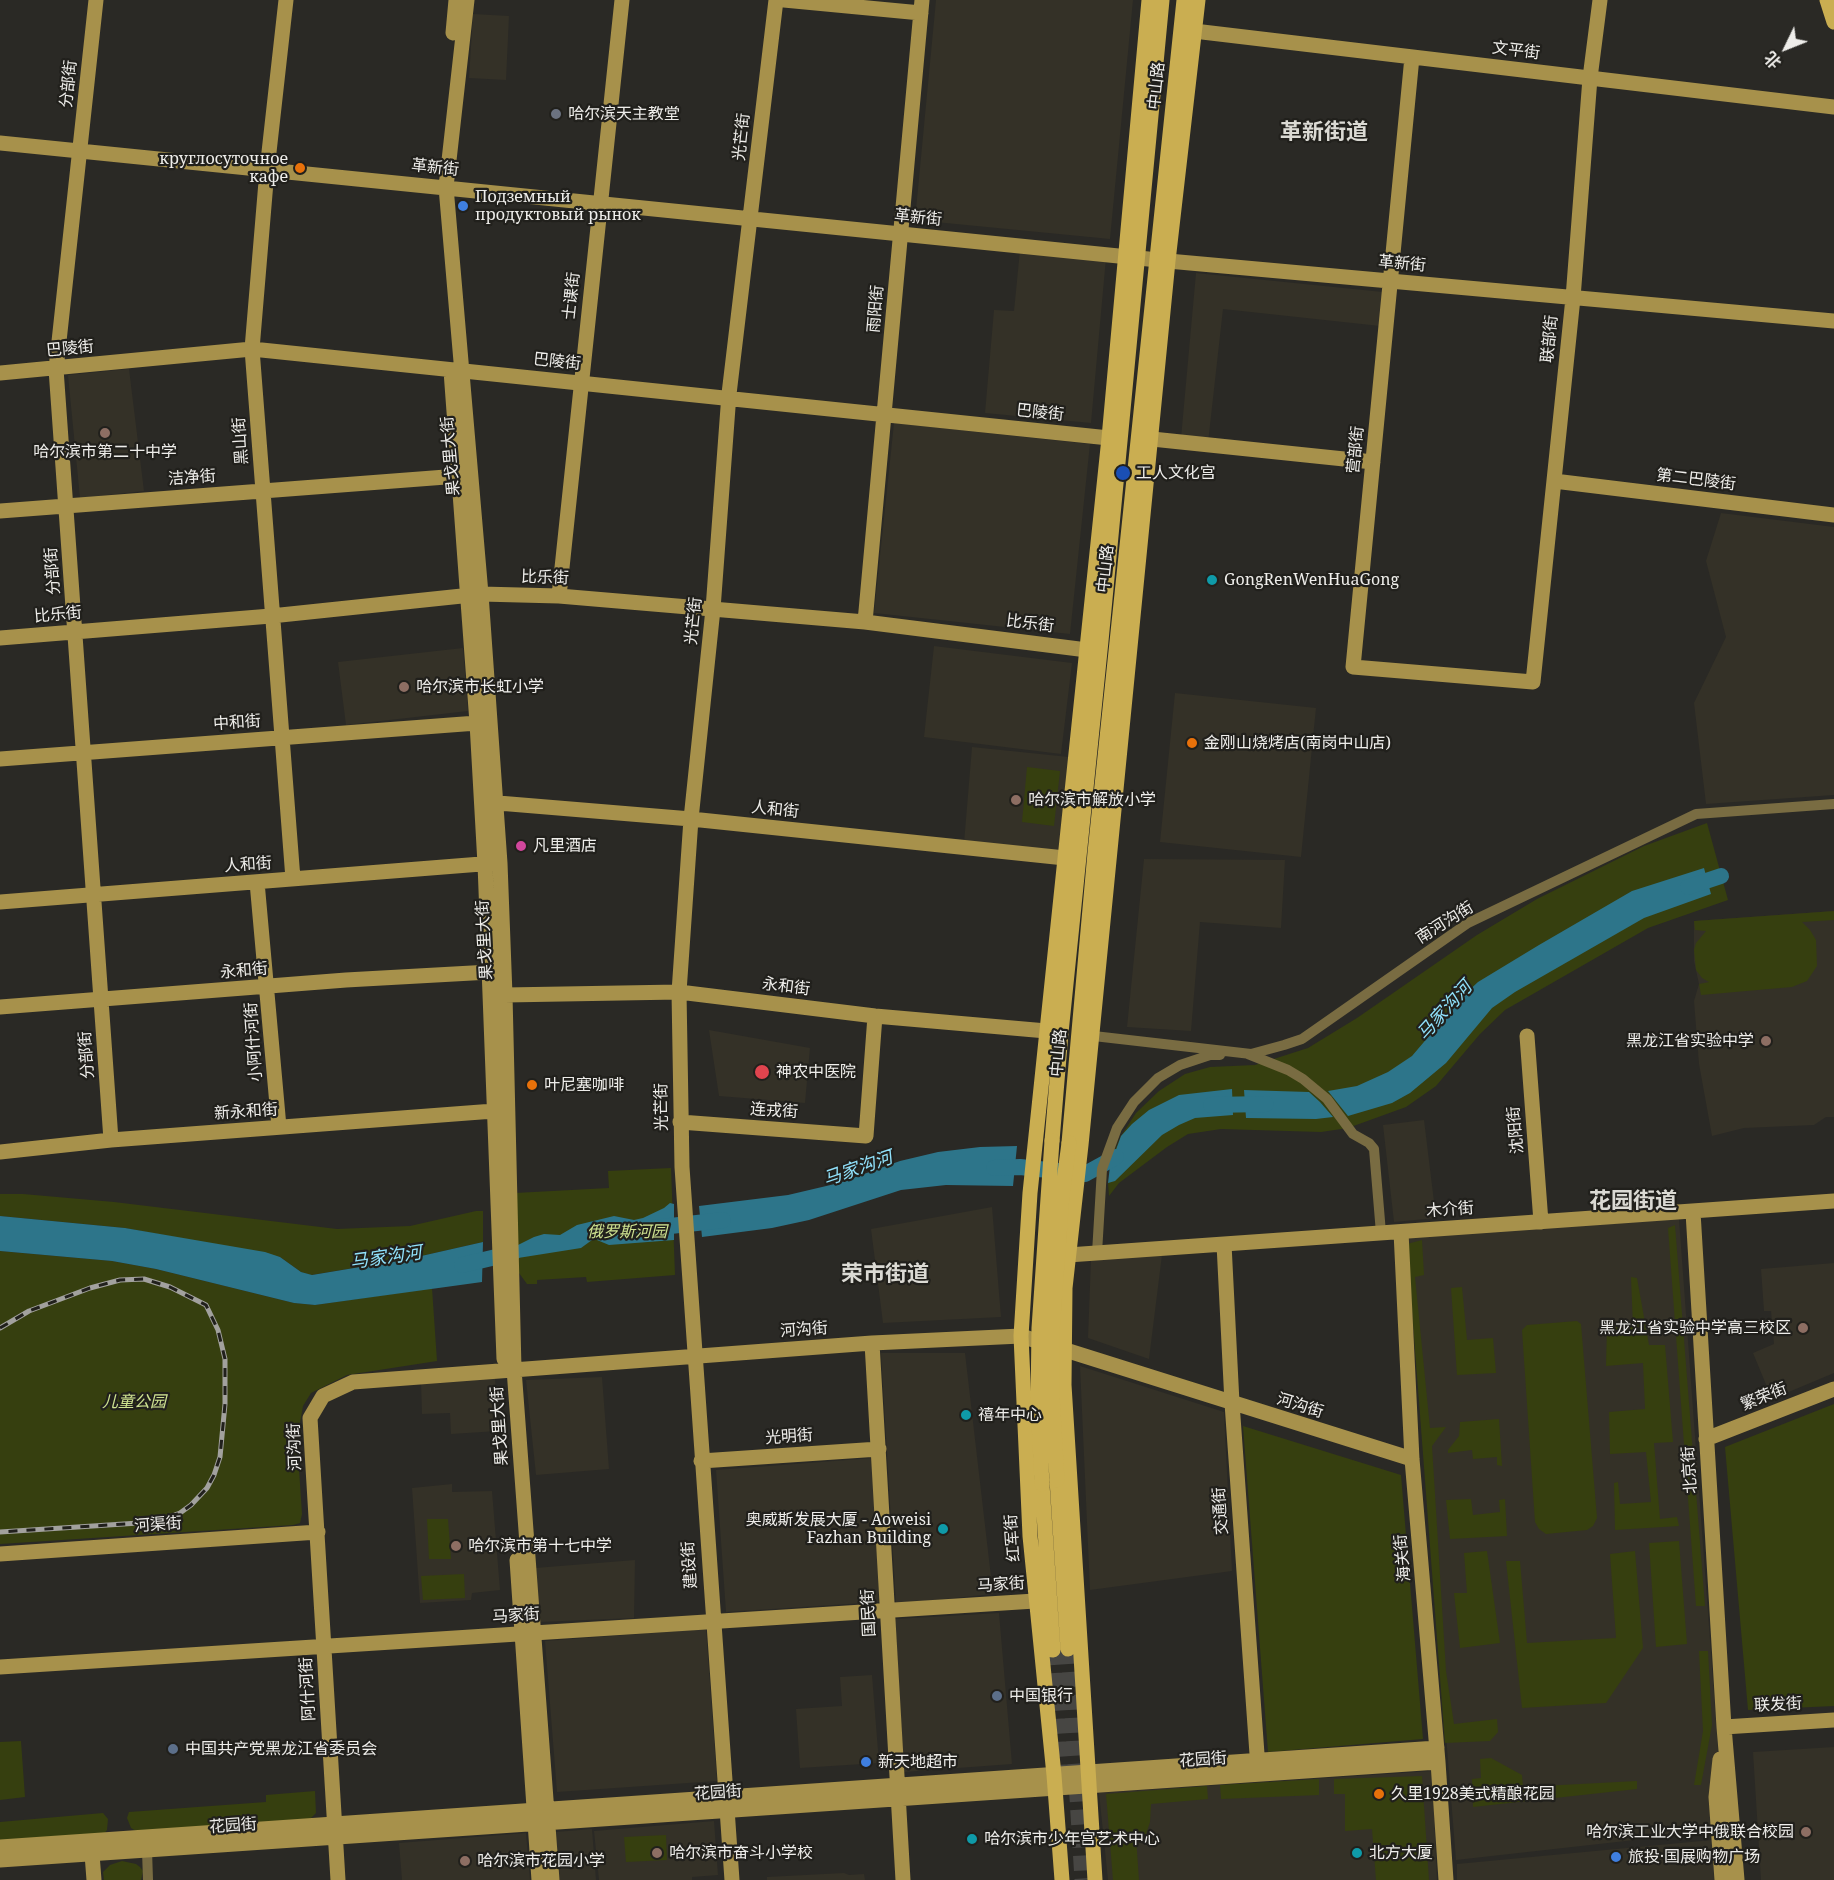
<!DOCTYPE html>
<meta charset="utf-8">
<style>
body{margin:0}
#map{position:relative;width:1834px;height:1880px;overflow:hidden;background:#2a2925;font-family:"Noto Serif","Noto Sans SC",serif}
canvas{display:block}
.north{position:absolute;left:1756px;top:18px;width:60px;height:60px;-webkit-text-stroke:4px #21201c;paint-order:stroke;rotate:227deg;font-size:16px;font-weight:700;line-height:24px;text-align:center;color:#eeedea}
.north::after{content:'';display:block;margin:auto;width:21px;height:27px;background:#eeedea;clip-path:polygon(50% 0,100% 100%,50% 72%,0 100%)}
</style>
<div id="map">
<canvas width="1834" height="1880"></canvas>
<div class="north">北</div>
</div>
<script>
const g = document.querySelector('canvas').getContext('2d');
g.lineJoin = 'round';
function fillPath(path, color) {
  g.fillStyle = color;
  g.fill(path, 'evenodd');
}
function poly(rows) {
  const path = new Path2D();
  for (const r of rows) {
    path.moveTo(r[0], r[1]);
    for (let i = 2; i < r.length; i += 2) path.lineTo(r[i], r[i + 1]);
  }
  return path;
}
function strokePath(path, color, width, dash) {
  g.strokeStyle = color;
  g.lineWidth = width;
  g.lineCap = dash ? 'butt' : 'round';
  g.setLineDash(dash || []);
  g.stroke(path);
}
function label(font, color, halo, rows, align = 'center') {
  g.font = font + ' "Noto Serif","Noto Sans SC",serif';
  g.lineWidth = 4.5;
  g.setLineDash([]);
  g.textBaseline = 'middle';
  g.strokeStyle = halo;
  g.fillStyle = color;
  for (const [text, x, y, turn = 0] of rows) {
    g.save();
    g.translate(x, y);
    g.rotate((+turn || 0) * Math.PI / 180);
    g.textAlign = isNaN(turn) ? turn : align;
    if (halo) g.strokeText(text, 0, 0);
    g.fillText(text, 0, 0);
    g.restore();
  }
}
fillPath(poly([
 [936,0,1133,0,1110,239,915,220],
 [473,14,509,16,506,80,469,78],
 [1020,250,1106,258,1091,423,985,413,994,310,1014,311],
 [1196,273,1383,292,1380,326,1223,309,1208,443,1181,438],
 [129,369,144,491,80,498,68,375],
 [894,423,1090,444,1070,634,874,613],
 [1721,513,1834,527,1834,795,1706,804,1694,703,1726,637,1706,561],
 [934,646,1072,663,1061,754,924,737],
 [463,648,468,711,346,725,338,662],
 [1175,693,1316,708,1301,857,1160,842],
 [972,747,1069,757,1061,851,964,843],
 [1144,859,1285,860,1281,928,1200,922,1191,1031,1127,1027],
 [1834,911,1834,1117,1826,1117,1814,1125,1744,1128,1712,1136,1699,1064,1694,1001,1699,984,1694,961,1694,921],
 [709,1030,810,1048,805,1103,719,1096],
 [1424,1120,1436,1218,1394,1222,1383,1125],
 [992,1207,1001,1317,883,1323,871,1229],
 [1679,1219,1724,1830,1456,1860,1406,1237],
 [1162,1255,1149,1359,1088,1338,1091,1260],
 [1834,1263,1834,1373,1772,1399,1753,1353,1774,1344,1771,1311,1764,1311,1761,1269],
 [881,1353,965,1353,993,1594,896,1604],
 [1080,1366,1224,1412,1232,1571,1090,1590],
 [602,1377,609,1469,536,1475,526,1380],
 [495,1378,498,1431,451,1434,450,1413,422,1414,421,1382],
 [873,1458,879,1602,726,1612,716,1470],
 [452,1484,452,1492,492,1491,500,1590,472,1593,471,1600,420,1603,412,1488],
 [635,1560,634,1618,539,1622,535,1568],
 [999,1613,1012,1764,904,1772,895,1619],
 [706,1629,717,1781,557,1792,545,1641],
 [872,1675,879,1763,800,1768,796,1709,842,1706,840,1677],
 [1834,1747,1834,1880,1761,1880,1753,1752],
 [1432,1771,1437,1880,1108,1880,1099,1793],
 [714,1821,718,1875,692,1877,692,1880,599,1880,594,1831],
 [592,1829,596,1880,558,1880,555,1832],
 [526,1833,530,1880,402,1880,399,1843],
 [1712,1840,1714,1880,1457,1880,1457,1864],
 [844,1873,849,1875,864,1874,865,1880,767,1880,767,1877]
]), '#343127');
fillPath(poly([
 [1027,767,1060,771,1054,826,1022,822],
 [1707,823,1728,900,1648,928,1505,1010,1480,1034,1436,1086,1406,1107,1348,1128,1321,1132,1221,1129,1188,1134,1167,1147,1119,1183,1109,1196,1108,1183,1114,1152,1121,1136,1136,1113,1159,1091,1185,1074,1210,1067,1255,1065,1308,1048,1357,1018,1477,935,1537,899,1644,846],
 [1834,911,1834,920,1802,922,1810,930,1816,940,1817,966,1807,981,1792,987,1701,995,1699,984,1709,982,1702,978,1696,970,1694,950,1696,943,1706,931,1695,930,1694,921],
 [671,1168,675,1275,587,1282,586,1277,537,1280,537,1284,527,1284,519,1273,515,1193,609,1188,608,1171],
 [0,1194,23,1194,114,1202,337,1229,410,1226,476,1211,483,1211,483,1242,408,1259,311,1275,301,1272,280,1257,125,1228,0,1216],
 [1675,1225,1705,1606,1696,1606,1668,1228],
 [1422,1240,1424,1275,1415,1277,1430,1428,1446,1427,1432,1446,1446,1671,1454,1724,1497,1719,1498,1732,1490,1741,1445,1743,1407,1244],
 [0,1251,112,1261,156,1269,294,1303,315,1305,432,1288,437,1361,347,1375,311,1393,303,1406,297,1439,302,1514,300,1523,293,1525,0,1544],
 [1631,1277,1637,1278,1649,1345,1665,1345,1673,1442,1654,1443,1660,1519,1677,1517,1679,1526,1615,1530,1614,1483,1618,1482,1620,1504,1651,1502,1646,1452,1610,1454,1609,1412,1645,1409,1643,1363,1606,1366,1607,1328,1633,1326],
 [1462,1287,1467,1340,1493,1338,1496,1373,1457,1375,1451,1288],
 [1577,1321,1581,1324,1597,1518,1593,1526,1587,1530,1546,1534,1539,1529,1535,1522,1522,1330,1527,1325],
 [1834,1404,1834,1706,1748,1710,1725,1447],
 [1499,1419,1502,1466,1497,1465,1497,1457,1473,1459,1472,1450,1448,1453,1448,1450,1459,1436,1460,1422],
 [1243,1426,1401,1475,1423,1739,1268,1752],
 [1471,1499,1473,1515,1500,1512,1499,1500,1505,1499,1507,1536,1450,1539,1446,1500],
 [427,1519,448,1519,451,1559,429,1559],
 [1679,1541,1687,1644,1656,1647,1649,1543],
 [1487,1551,1500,1643,1460,1648,1454,1593,1467,1593,1464,1553],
 [1635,1551,1643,1648,1606,1703,1522,1708,1506,1561,1520,1561,1527,1643,1616,1638,1610,1554],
 [464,1574,465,1598,423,1600,421,1576],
 [1699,1651,1708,1651,1712,1725,1701,1785,1694,1785,1703,1731],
 [21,1741,25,1797,0,1800,0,1742],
 [1491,1758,1522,1775,1523,1787,1637,1781,1637,1789,1473,1807,1472,1779,1481,1778,1480,1759],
 [1422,1776,1429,1880,1376,1880,1372,1829,1345,1831,1345,1794,1334,1794,1334,1779],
 [1319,1779,1319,1795,1221,1799,1220,1785],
 [1207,1786,1208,1799,1151,1804,1150,1822,1146,1834,1136,1837,1139,1880,1113,1880,1106,1794],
 [315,1791,316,1813,309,1820,138,1832,131,1828,127,1818,129,1812,266,1802,266,1795],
 [103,1813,108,1819,107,1830,104,1834,0,1844,0,1822],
 [666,1835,667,1860,626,1862,624,1837],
 [122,1861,136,1864,140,1867,143,1871,141,1880,104,1880,103,1872,110,1865]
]), '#363f0f');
fillPath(poly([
 [1704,868,1711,894,1644,918,1515,992,1492,1008,1446,1063,1410,1093,1392,1103,1348,1116,1328,1091,1357,1086,1388,1072,1412,1056,1463,996,1478,982,1539,945,1632,891],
 [1232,1089,1233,1115,1195,1118,1179,1125,1162,1135,1115,1181,1108,1183,1110,1166,1121,1136,1132,1124,1149,1110,1179,1095],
 [1244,1090,1309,1092,1320,1102,1333,1117,1316,1119,1246,1118],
 [1017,1146,1013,1186,946,1185,901,1190,809,1220,772,1228,702,1237,699,1206,788,1195,839,1183,900,1161,938,1152,980,1147],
 [670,1203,674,1204,674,1240,609,1245,597,1240,592,1240,581,1248,518,1258,518,1245,534,1237,544,1234,560,1235,577,1225,614,1216,634,1220,643,1218,664,1208],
 [0,1216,125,1228,265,1252,280,1257,301,1272,312,1275,408,1259,483,1242,482,1282,315,1305,294,1303,156,1269,112,1261,0,1251]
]), '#2d758a');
strokePath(poly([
 [1688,887,1721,876],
 [1211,1105,1266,1104],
 [994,1168,1020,1167,1085,1174,1116,1157],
 [653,1228,723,1220],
 [462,1265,513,1253]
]), '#2d758a', 16);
strokePath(poly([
 [1068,1649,1082,1880],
 [1053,1650,1062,1785]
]), '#474643', 15, [15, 8]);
strokePath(poly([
 [1085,1035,1251,1054,1284,1045,1302,1039,1468,923,1696,814,1834,804],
 [1248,1054,1288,1070,1303,1079,1327,1099,1353,1134,1369,1143,1374,1149,1381,1233],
 [1097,1253,1102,1169,1117,1128,1134,1102,1158,1078,1180,1065,1210,1055,1220,1055],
 [147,1850,148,1880]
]), '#796c42', 10);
strokePath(poly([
 [96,0,56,369,111,1140],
 [286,0,267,170,252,349,293,879],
 [467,0,446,187,481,594,500,863,505,995,514,1369,552,1880],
 [784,0,921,13],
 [1194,31,1834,107],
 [453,33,456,0],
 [1412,57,1353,667,1533,682,1573,298,1590,78,1600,0],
 [0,143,1168,261,1834,321],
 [451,371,477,723,485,864,504,1359],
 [0,373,252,349,1109,438],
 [1152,439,1373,462],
 [1554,481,1834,515],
 [0,511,459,476],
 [559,596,622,0],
 [865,622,922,0],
 [0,638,271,616,481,594,559,596,865,622,1087,650],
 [0,759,477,723],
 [486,802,691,819,1065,858],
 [257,882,279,1127],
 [0,902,494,863],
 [505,995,679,992,875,1016,1058,1032],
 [0,1007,346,980,490,972],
 [1527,1036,1541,1222],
 [680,1122,866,1136,875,1016],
 [0,1152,111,1140,494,1111],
 [1693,1212,1724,1727,1737,1880],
 [1401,1232,1412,1459,1438,1762,1446,1880],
 [1224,1244,1232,1403,1258,1768],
 [1068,1255,1834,1201],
 [872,1343,903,1880],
 [1706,1439,1834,1389],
 [701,1461,879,1449],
 [0,1554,318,1532],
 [517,1560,539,1880],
 [0,1667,1035,1601],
 [1724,1727,1834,1720],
 [1720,1759,1716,1797,1722,1880],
 [0,1847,1437,1748],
 [92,1854,94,1880],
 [0,1860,1438,1762],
 [338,1880,310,1418,323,1396,353,1382,872,1343,1021,1336,1412,1459],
 [732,1880,682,1167,679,992,691,819,713,609,729,394,776,0]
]), '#a7914b', 15);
strokePath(poly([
 [1827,0,1834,22],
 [1052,1141,1061,1033,1101,641,1162,0],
 [1069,1143,1095,853,1184,0],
 [1057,1480,1068,1649],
 [1042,1484,1053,1650],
 [1062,1880,1054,1775,1030,1536,1021,1336,1030,1193,1109,438,1149,0],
 [1095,1880,1064,1385,1065,1288,1081,1145,1168,261,1198,0]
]), '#caae51', 15);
const rail = poly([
 [0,1328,29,1311,90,1288,120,1280,144,1279,170,1287,206,1305,218,1330,225,1359,225,1404,220,1457,214,1475,207,1488,191,1505,180,1513,164,1519,139,1523,0,1532]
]);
strokePath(rail, '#a2a19e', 5);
strokePath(rail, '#21201c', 3, [9]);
strokePath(poly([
 [1057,1480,1052,1395,1052,1332,1062,1196,1069,1143],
 [1042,1484,1038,1403,1039,1328,1052,1141]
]), '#caae51', 15);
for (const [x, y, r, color] of [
 [556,114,6,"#6b7280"],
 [300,168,6,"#e8710a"],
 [463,206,6,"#3f7fe0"],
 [105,433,6,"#8d6e63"],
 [1123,473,8,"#1a4fb4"],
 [1212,580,6,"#0f9aa8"],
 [404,687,6,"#8d6e63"],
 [1192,743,6,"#e8710a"],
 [1016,800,6,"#8d6e63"],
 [521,846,6,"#d1479c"],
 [1766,1041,6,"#8d6e63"],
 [762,1072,8,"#e0444e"],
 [532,1085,6,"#e8710a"],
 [1803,1328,6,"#8d6e63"],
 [966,1415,6,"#0f9aa8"],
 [943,1529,6,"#0f9aa8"],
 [456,1546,6,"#8d6e63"],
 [997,1696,6,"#5c6f8a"],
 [173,1749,6,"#5c6f8a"],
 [866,1762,6,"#3f7fe0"],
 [1379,1794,6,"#e8710a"],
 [1806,1832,6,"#8d6e63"],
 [972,1839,6,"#0f9aa8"],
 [657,1853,6,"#8d6e63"],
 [1357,1853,6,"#0f9aa8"],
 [1616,1857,6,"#3f7fe0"],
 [465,1861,6,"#8d6e63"]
]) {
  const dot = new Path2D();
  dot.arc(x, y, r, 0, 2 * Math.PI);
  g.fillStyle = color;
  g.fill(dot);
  strokePath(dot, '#21201c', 2);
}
label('16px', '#eeedea', '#21201c', [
 ["文平街",1516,51,7],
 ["分部街",69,84,-84],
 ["中山路",1157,86,-84],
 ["光芒街",742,137,-84],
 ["革新街",435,168,6],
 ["革新街",918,218,6],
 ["革新街",1402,264,5],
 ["士课街",572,296,-84],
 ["雨阳街",876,309,-85],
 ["联部街",1550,339,-84],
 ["巴陵街",70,349,-5],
 ["巴陵街",557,362,6],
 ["巴陵街",1040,413,6],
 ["黑山街",241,441,-94],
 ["营部街",1356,450,-84],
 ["果戈里大街",451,456,-95],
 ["洁净街",192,478,-4],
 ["第二巴陵街",1696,480,7],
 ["中山路",1106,569,-84],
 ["分部街",53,571,-94],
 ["比乐街",545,578,2],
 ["比乐街",58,615,-5],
 ["光芒街",694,621,-84],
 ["比乐街",1030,624,7],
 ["中和街",237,723,-4],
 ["人和街",775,810,6],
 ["人和街",248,865,-4],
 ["南河沟街",1445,923,-32],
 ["果戈里大街",485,940,-93],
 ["永和街",244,971,-5],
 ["永和街",786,987,7],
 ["小阿什河街",254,1042,-94],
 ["中山路",1059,1053,-85],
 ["分部街",87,1055,-94],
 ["光芒街",662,1107,-91],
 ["连戎街",774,1111,4],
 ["新永和街",246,1112,-4],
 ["沈阳街",1516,1130,-95],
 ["木介街",1450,1210,-4],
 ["河沟街",804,1330,-4],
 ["繁荣街",1764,1397,-22],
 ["河沟街",1300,1406,17],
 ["果戈里大街",500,1426,-94],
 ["光明街",789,1437,-4],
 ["河沟街",295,1447,-92],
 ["北京街",1690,1470,-94],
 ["交通街",1221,1511,-94],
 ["河渠街",158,1525,-4],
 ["红军街",1013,1538,-94],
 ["海关街",1403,1558,-95],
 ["建设街",690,1565,-94],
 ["马家街",1001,1585,-4],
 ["国民街",869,1613,-93],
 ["马家街",516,1616,-4],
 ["阿什河街",308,1689,-93],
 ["联发街",1778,1705,-3],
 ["花园街",1203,1760,-4],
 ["花园街",718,1793,-4],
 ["花园街",233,1826,-4]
]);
label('16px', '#eeedea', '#21201c', [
 ["哈尔滨天主教堂",568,114],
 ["круглосуточное",288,159,"right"],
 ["кафе",288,177,"right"],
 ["Подземный",475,197],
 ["продуктовый рынок",475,215],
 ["哈尔滨市第二十中学",105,452,"center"],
 ["工人文化宫",1136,473],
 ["GongRenWenHuaGong",1224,580],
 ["哈尔滨市长虹小学",416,687],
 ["金刚山烧烤店(南岗中山店)",1204,743],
 ["哈尔滨市解放小学",1028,800],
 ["凡里酒店",533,846],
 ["黑龙江省实验中学",1754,1041,"right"],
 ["神农中医院",776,1072],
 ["叶尼塞咖啡",544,1085],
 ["黑龙江省实验中学高三校区",1791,1328,"right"],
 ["禧年中心",978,1415],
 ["奥威斯发展大厦 - Aoweisi",931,1520,"right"],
 ["Fazhan Building",931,1538,"right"],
 ["哈尔滨市第十七中学",468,1546],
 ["中国银行",1009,1696],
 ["中国共产党黑龙江省委员会",185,1749],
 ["新天地超市",878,1762],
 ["久里1928美式精酿花园",1391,1794],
 ["哈尔滨工业大学中俄联合校园",1794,1832,"right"],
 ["哈尔滨市少年宫艺术中心",984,1839],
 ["哈尔滨市奋斗小学校",669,1853],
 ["北方大厦",1369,1853],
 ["旅投·国展购物广场",1628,1857],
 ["哈尔滨市花园小学",477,1861]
], 'left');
label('italic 16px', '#cfe391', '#21201c', [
 ["俄罗斯河园",627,1232],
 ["儿童公园",134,1402]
]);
label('italic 18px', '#91e2fc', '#21201c', [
 ["马家沟河",1445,1011,-48],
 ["马家沟河",858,1169,-19],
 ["马家沟河",386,1258,-8]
]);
label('bold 22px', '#dbdad4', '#21201c', [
 ["革新街道",1324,133],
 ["花园街道",1633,1202],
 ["荣市街道",885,1275]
]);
</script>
